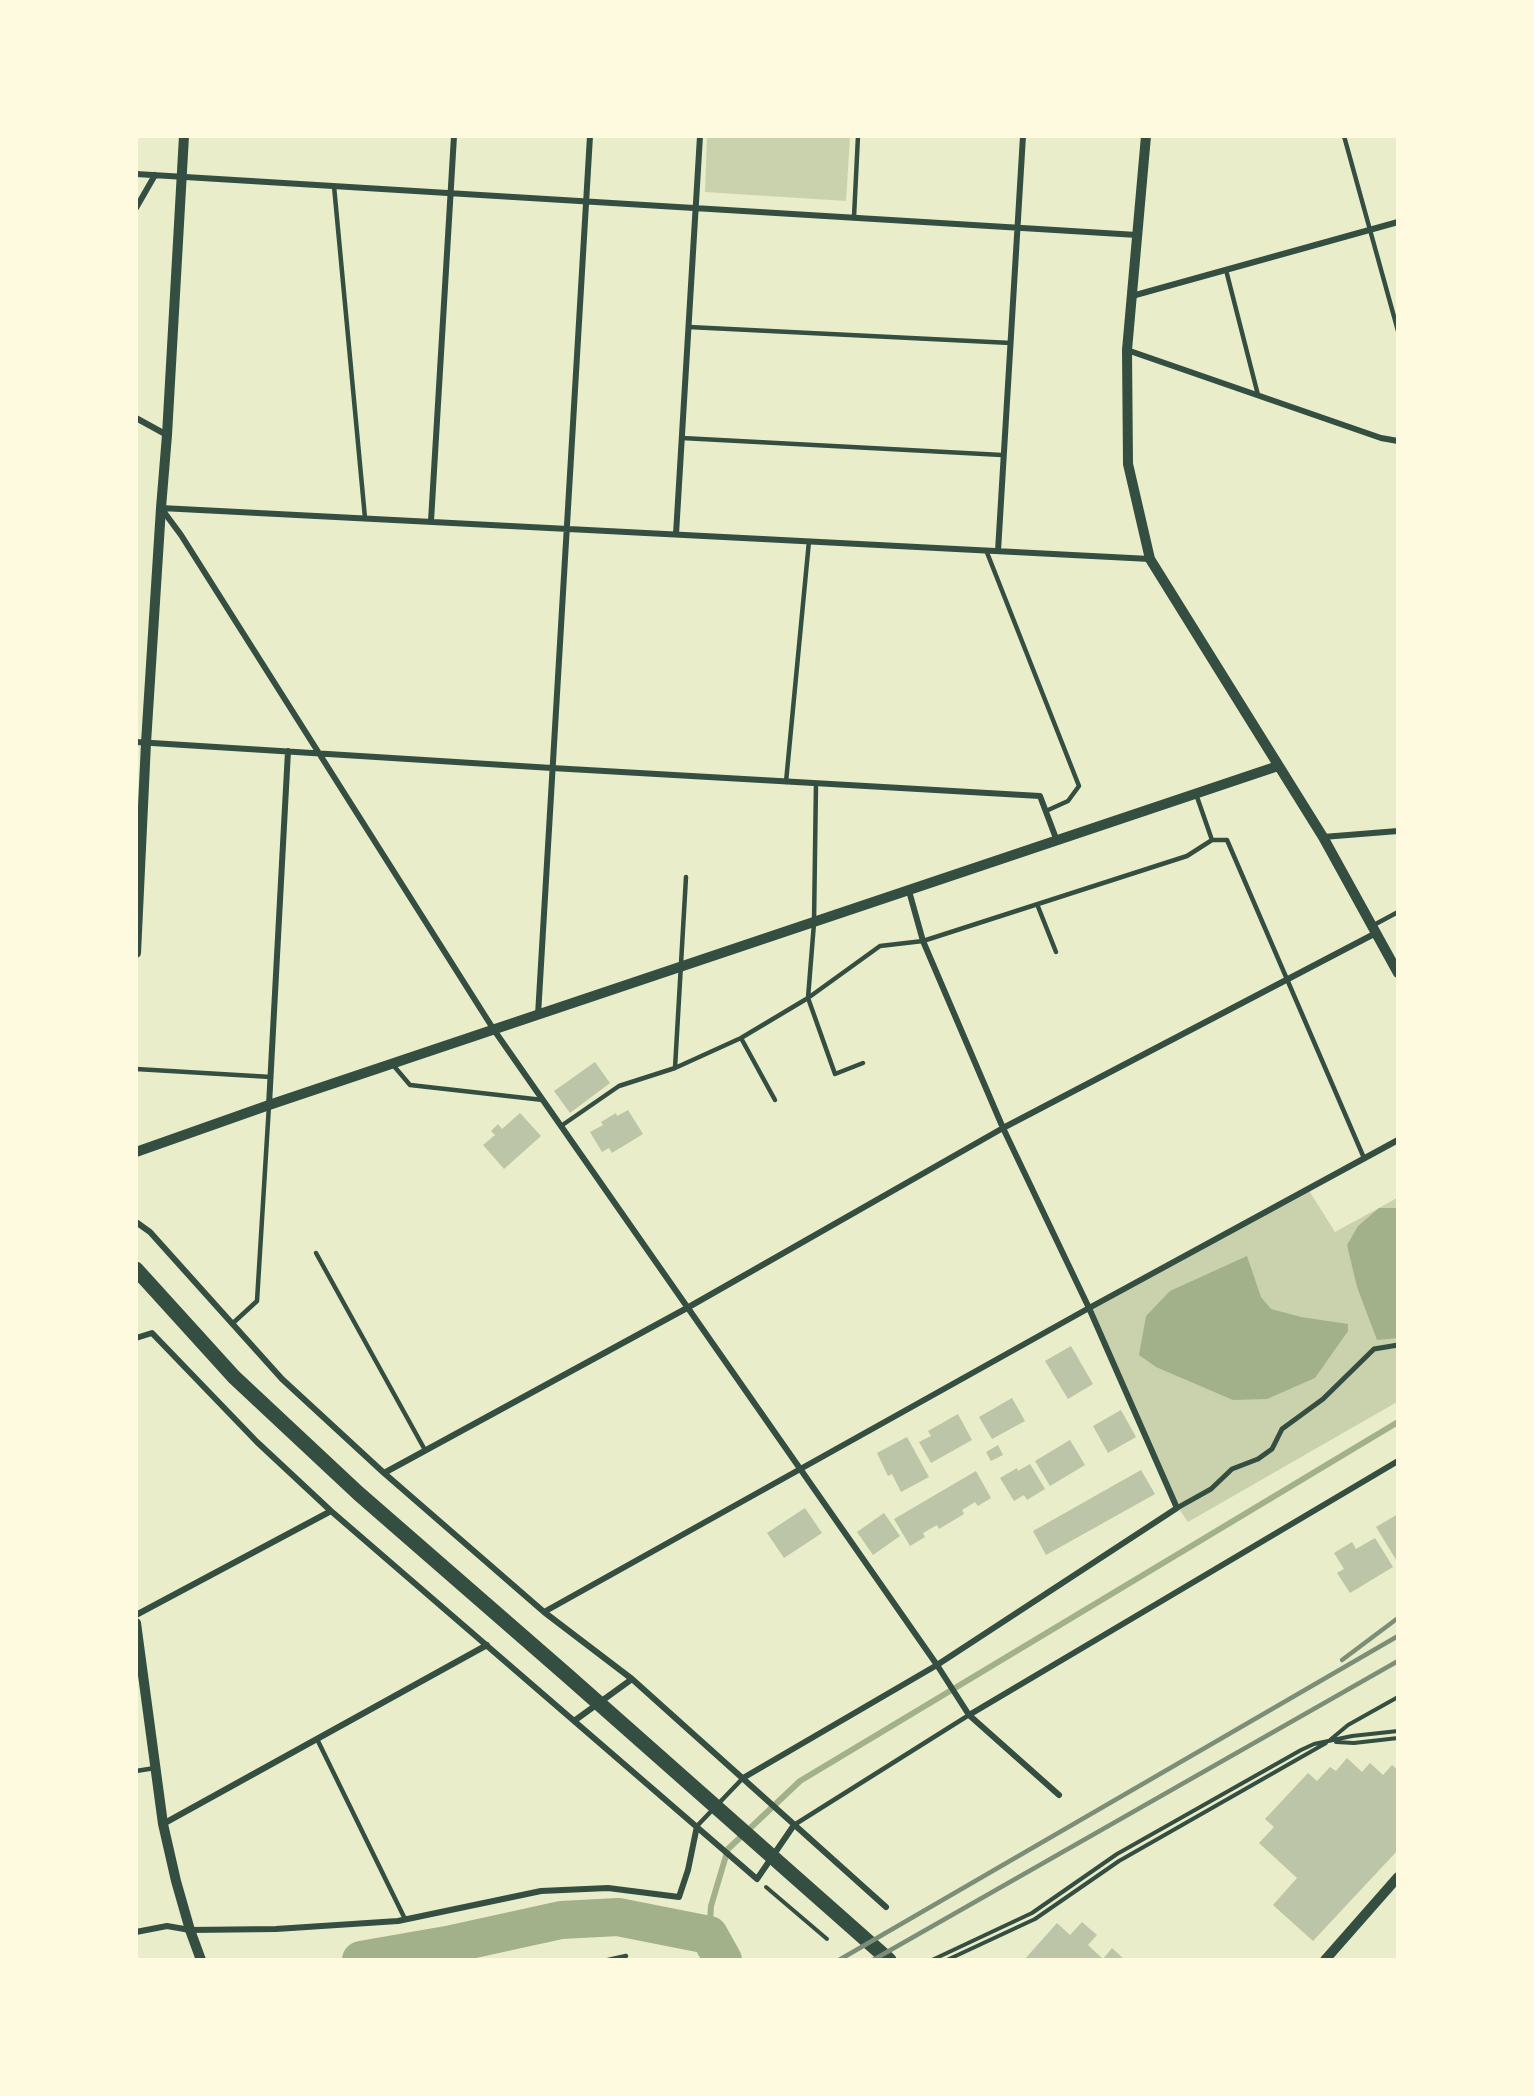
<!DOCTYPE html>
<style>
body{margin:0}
#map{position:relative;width:1534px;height:2096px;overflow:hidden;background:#e9edc9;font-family:Figtree,sans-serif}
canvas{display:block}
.frame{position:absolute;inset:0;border:138px solid #fefae0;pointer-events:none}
</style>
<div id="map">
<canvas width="1534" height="2096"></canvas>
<div class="frame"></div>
</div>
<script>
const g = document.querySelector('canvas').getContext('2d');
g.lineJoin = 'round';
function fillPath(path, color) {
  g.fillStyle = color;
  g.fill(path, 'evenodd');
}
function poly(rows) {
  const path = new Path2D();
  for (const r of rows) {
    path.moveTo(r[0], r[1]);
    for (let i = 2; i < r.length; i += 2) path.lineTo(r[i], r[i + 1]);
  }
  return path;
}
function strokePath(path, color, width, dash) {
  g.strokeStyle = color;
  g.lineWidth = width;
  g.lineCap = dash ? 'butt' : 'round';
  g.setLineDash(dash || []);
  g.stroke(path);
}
fillPath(poly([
 [707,137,850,137,846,201,705,192],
 [1308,1189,1335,1232,1397,1198,1397,1402,1188,1522,1172,1499,1089,1308]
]), '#cad2ad');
fillPath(poly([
 [1379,1208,1397,1208,1398,1338,1377,1340,1357,1287,1347,1245,1358,1226],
 [1247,1256,1261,1297,1271,1309,1301,1317,1348,1324,1348,1331,1315,1378,1267,1399,1233,1400,1156,1367,1139,1355,1146,1316,1170,1291]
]), '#a3b18a');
strokePath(poly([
 [709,1935,711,1906,728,1849,800,1781,1398,1422]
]), '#a3b18a', 6);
strokePath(poly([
 [361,1960,447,1945,561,1920,618,1917,709,1935,723,1960]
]), '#a3b18a', 38);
fillPath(poly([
 [595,1062,610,1083,570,1113,554,1091],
 [628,1110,643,1134,612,1153,609,1148,602,1152,590,1132,603,1125,601,1122,616,1113,617,1116],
 [520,1113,541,1136,504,1169,483,1145,495,1135,491,1131,498,1124,502,1129],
 [1071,1346,1093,1384,1068,1399,1045,1361],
 [1012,1398,1025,1421,992,1439,979,1417],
 [1121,1410,1136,1437,1108,1453,1093,1426],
 [958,1414,972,1440,931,1463,919,1442,931,1436,928,1431],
 [907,1437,929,1477,901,1492,892,1474,888,1476,877,1453],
 [1070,1440,1085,1465,1050,1486,1035,1461],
 [998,1445,1003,1455,991,1461,986,1452],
 [1030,1464,1045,1489,1027,1500,1024,1495,1014,1501,1000,1478,1017,1468,1018,1471],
 [1141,1470,1155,1494,1046,1555,1033,1531],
 [976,1471,991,1498,978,1506,975,1502,962,1510,964,1514,939,1529,937,1525,923,1533,925,1537,910,1546,894,1519],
 [805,1508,822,1533,784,1558,767,1533],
 [884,1513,900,1536,873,1555,857,1532],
 [1398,1514,1398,1563,1376,1527],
 [1375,1538,1393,1567,1350,1593,1337,1573,1344,1569,1334,1553,1352,1542,1356,1549],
 [1347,1758,1362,1772,1370,1763,1383,1775,1392,1765,1398,1770,1398,1850,1313,1941,1273,1905,1297,1878,1259,1843,1274,1827,1265,1819,1308,1773,1317,1781,1330,1767,1336,1771],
 [1082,1922,1097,1935,1088,1945,1103,1959,1112,1948,1125,1960,1024,1960,1057,1923,1070,1935]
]), '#bcc5a7');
strokePath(poly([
 [1330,1740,1348,1725,1398,1697],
 [1336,1742,1354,1743,1398,1738],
 [766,1887,827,1939],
 [932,1960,1032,1913,1117,1854,1301,1750,1314,1744,1352,1736,1398,1731],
 [947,1960,1035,1919,1119,1861,1326,1743]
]), '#344e41', 4);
strokePath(poly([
 [1344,136,1398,331],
 [334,186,365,518],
 [854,217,858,136],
 [1226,270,1258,395],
 [689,327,1011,343],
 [682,438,1002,455],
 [986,550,1079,786,1068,801,1046,811],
 [786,782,809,541],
 [816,783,814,923,808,998,835,1074,863,1063],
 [1212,840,1227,840,1364,1158],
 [1037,904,1056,952],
 [1372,926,1398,912],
 [741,1038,775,1100],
 [393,1065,410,1085,543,1100],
 [675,1068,686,877],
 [136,1069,271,1077],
 [561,1126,619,1086,675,1068,741,1038,808,998,880,946,923,941,1187,856,1212,840,1196,794],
 [316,1253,425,1450],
 [232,1324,257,1301,269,1105],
 [317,1739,405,1919],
 [136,1771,155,1768],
 [794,1825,969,1715],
 [697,1826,743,1778],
 [608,1960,626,1956]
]), '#344e41', 4.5);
strokePath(poly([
 [1177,1508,1211,1489,1232,1469,1258,1459,1272,1449,1282,1429,1323,1399,1374,1349,1398,1345]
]), '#344e41', 5);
strokePath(poly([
 [136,174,1137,235],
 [136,208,155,175],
 [1132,296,1398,222],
 [1127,350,1381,438,1398,441],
 [136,418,167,435],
 [161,508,181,535,494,1030,937,1665,969,1715,1059,1795],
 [161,508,1150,559],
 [431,521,454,136],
 [676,534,700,136],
 [998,551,1023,136],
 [136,742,552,768,1040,796,1057,841],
 [1323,837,1398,831],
 [538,1015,590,136],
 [269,1105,288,751],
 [136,1222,150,1232,282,1379,384,1473,544,1612,632,1679,886,1907],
 [136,1338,152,1333,257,1442,331,1511,757,1879,794,1825],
 [384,1473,687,1308,1003,1128,1376,933],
 [544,1612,1089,1308,1398,1140],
 [136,1615,331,1511],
 [969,1715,1398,1461],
 [574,1721,632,1679],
 [743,1778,937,1665,1177,1508,1089,1308,1003,1128,923,941,909,891],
 [163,1824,487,1645],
 [136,1932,167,1926,190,1930,276,1929,398,1921,541,1891,608,1888,679,1897,688,1870,697,1826]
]), '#344e41', 6);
strokePath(poly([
 [1146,136,1127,350,1128,464,1150,559,1323,837,1398,973],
 [136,953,146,743,161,508,167,435,184,136],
 [136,1152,269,1105,1278,766],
 [136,1623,163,1824,176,1881,190,1930,201,1960],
 [1325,1960,1398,1877]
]), '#344e41', 10);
strokePath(poly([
 [136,1269,234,1377,358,1493,568,1676,889,1960]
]), '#344e41', 15);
strokePath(poly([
 [1342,1660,1398,1618],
 [839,1960,1398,1636],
 [873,1960,1398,1661]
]), '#7c8e77', 4.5);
</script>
